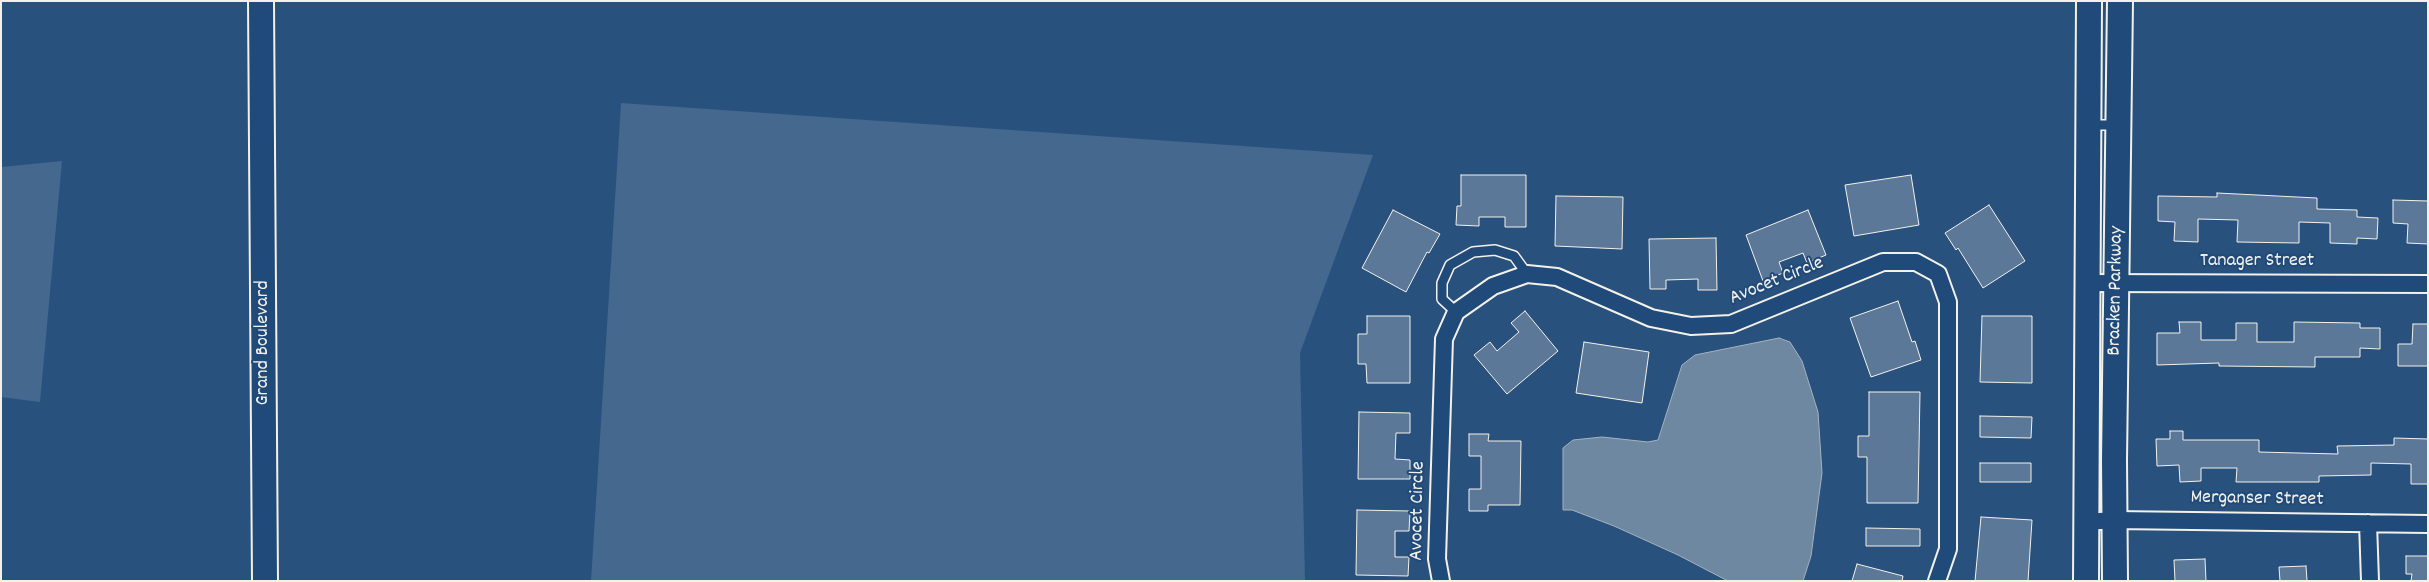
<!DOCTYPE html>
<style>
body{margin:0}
#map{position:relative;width:2429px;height:582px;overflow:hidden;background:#28517e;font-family:Dekko,sans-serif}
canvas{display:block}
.frame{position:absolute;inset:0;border:2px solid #f4f1e8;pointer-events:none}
</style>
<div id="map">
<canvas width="2429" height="582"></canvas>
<div class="frame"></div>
</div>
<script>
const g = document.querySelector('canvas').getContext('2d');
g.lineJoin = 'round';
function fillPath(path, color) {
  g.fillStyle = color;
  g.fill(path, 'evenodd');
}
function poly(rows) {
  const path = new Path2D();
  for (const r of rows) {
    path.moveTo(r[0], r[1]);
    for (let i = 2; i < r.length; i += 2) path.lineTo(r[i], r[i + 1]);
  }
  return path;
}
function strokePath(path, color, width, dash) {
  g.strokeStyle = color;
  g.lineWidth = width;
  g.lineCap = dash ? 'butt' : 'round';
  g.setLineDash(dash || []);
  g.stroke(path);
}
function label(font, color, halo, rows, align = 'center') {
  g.font = font + ' Dekko,sans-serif';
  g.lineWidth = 4;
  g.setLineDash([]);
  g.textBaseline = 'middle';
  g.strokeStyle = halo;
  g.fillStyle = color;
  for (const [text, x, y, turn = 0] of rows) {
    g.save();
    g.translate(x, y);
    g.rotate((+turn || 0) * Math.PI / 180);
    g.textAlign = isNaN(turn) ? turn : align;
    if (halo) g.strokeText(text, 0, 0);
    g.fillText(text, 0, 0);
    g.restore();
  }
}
fillPath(poly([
 [621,103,1373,155,1300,353,1305,581,591,581],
 [62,161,40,402,1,397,1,167]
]), '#45688e');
const water = poly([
 [1779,338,1790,342,1802,361,1818,412,1822,473,1811,556,1803,581,1728,581,1678,555,1614,526,1572,510,1563,510,1563,448,1573,440,1602,437,1648,442,1658,440,1682,365,1695,355,1779,338]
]);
fillPath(water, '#6e88a2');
strokePath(water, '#a4b2be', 1);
const building = poly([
 [1461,175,1526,175,1526,227,1505,227,1505,217,1479,217,1479,226,1456,225,1457,206,1461,206,1461,175],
 [1911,175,1919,225,1854,236,1845,185,1911,175],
 [2217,193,2317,198,2317,209,2357,210,2357,217,2378,218,2377,239,2357,238,2357,244,2330,243,2330,223,2299,222,2299,243,2237,242,2238,220,2198,219,2198,242,2174,241,2175,222,2158,221,2158,196,2217,197,2217,193],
 [1556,196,1623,197,1622,249,1555,246,1556,196],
 [2393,200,2428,201,2428,244,2407,243,2408,224,2393,223,2393,200],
 [1989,205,2025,261,1983,288,1958,248,1956,250,1945,233,1989,205],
 [1393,210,1440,234,1429,253,1427,252,1406,292,1362,268,1393,210],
 [1808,210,1826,255,1807,263,1803,253,1779,262,1783,273,1763,281,1746,235,1808,210],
 [1716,238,1717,290,1698,290,1698,279,1666,280,1666,289,1650,289,1649,239,1716,238],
 [1898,301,1912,342,1915,341,1921,360,1871,377,1850,318,1898,301],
 [1525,311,1558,351,1507,394,1474,355,1490,342,1497,351,1519,332,1511,323,1525,311],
 [1367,316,1410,316,1410,383,1367,383,1366,364,1358,364,1358,334,1367,334,1367,316],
 [1982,316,2032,316,2032,383,1980,382,1982,316],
 [2179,322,2201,322,2201,340,2236,340,2236,323,2257,323,2257,342,2294,342,2294,322,2360,323,2360,328,2380,328,2380,349,2360,348,2360,357,2315,357,2315,367,2219,366,2219,363,2157,365,2157,333,2180,333,2179,322],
 [2413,324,2428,324,2428,366,2398,366,2398,344,2412,344,2413,324],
 [1584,342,1649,352,1642,403,1576,393,1584,342],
 [1869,392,1920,392,1918,503,1867,503,1867,457,1858,457,1858,436,1869,436,1869,392],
 [1359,412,1410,413,1410,433,1396,433,1395,459,1410,460,1410,479,1358,479,1359,412],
 [1980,416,2032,417,2031,438,1980,437,1980,416],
 [2170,431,2183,431,2183,440,2259,440,2259,452,2338,454,2337,446,2394,445,2394,438,2428,439,2428,484,2411,484,2411,464,2371,463,2371,475,2319,476,2319,482,2236,482,2237,468,2201,468,2201,481,2180,482,2179,465,2157,466,2156,439,2170,439,2170,431],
 [1469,434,1489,434,1488,441,1521,441,1520,505,1488,505,1488,511,1469,511,1469,489,1481,489,1481,456,1469,456,1469,434],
 [1980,463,2031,463,2031,482,1980,482,1980,463],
 [1357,510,1410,511,1409,531,1395,531,1395,557,1409,557,1408,576,1356,575,1357,510],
 [1981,517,2032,520,2028,581,1975,581,1981,517],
 [1866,528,1920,529,1920,546,1866,546,1866,528],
 [2406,556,2428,556,2428,581,2411,581,2412,574,2406,574,2406,556],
 [2205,559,2206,581,2175,581,2174,560,2205,559],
 [1857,564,1903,576,1902,581,1852,581,1857,564],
 [2306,566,2307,581,2280,581,2279,567,2306,566]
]);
fillPath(building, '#5b7899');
strokePath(building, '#f4f1e8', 1);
const lane = poly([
 [2089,125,2119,125],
 [1456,312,1442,299,1442,283,1450,265,1473,252,1495,250,1514,256,1527,274]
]);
const street = poly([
 [2087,283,2428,284],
 [2085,522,2115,520,2428,524],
 [2368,523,2370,581],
 [1441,581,1437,559,1444,339,1456,312,1493,286,1527,274,1557,277,1651,318,1691,326,1731,324,1883,262,1916,262,1938,274,1948,302,1948,549,1937,581]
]);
const secondary = poly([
 [261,1,265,581],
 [2086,581,2089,1],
 [2115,581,2114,460,2120,1]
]);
strokePath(lane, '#f4f1e8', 12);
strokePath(street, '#f4f1e8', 20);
strokePath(secondary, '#f4f1e8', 28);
strokePath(lane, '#1f4a7a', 9);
strokePath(street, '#1f4a7a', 16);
strokePath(secondary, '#1f4a7a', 24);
label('20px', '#f4f1e8', '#1f4a7a', [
 ["Tanager Street",2257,262],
 ["Avocet Circle",1777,282,-22],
 ["Bracken Parkway",2117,291,-89],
 ["Grand Boulevard",264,343,-90],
 ["Merganser Street",2257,500,1],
 ["Avocet Circle",1419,511,-89]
]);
</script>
